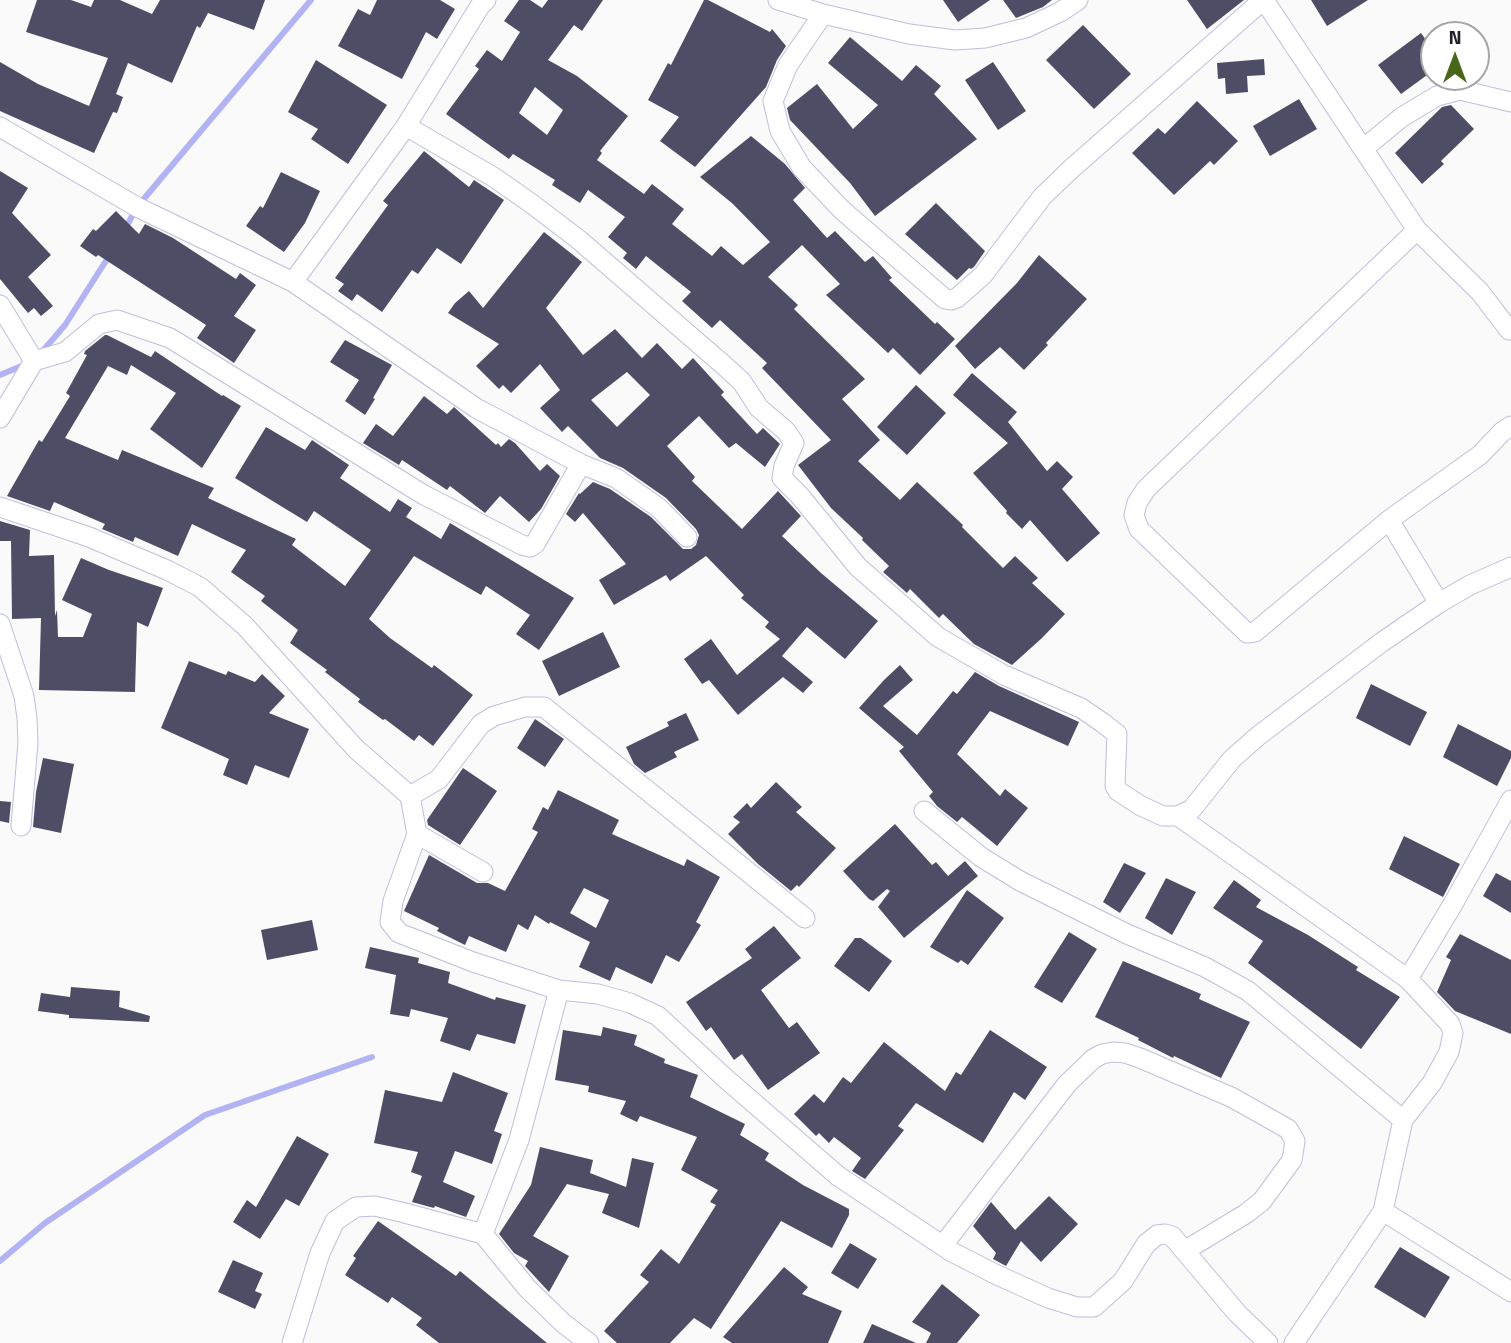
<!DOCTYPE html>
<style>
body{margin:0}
#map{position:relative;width:1511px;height:1343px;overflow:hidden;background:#fafafa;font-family:"Titillium Web",sans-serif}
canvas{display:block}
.north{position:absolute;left:1420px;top:21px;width:70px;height:70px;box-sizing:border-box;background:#fff;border:2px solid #a6a6aa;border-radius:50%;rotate:0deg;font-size:19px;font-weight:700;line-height:28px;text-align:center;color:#20202b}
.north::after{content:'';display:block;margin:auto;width:24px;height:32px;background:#49671b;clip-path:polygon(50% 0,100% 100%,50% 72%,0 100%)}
</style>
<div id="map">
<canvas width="1511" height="1343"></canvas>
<div class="north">N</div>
</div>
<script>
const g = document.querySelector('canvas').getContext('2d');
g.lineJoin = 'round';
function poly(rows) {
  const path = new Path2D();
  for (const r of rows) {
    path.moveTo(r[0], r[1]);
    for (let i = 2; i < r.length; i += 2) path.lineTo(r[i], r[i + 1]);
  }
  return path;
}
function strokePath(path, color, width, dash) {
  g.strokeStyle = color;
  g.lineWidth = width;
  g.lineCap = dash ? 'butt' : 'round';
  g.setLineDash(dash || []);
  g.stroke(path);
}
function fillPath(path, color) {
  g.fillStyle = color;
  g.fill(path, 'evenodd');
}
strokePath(poly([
 [125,229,137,207,311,0],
 [41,353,65,325,111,253],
 [0,375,24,365],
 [0,1261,45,1223,205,1115,372,1057]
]), '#b2b3f2', 6);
fillPath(poly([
 [37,0,71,0,91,7,94,0,120,0,152,14,160,0,265,0,254,30,208,13,200,28,197,26,172,83,128,63,116,94,123,97,117,113,113,112,94,153,0,111,0,62,38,84,89,106,108,58,26,32],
 [377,0,440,0,455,9,437,39,426,32,402,79,338,46,358,9,370,15],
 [519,0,530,0,542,8,548,0,603,0,582,31,574,25,548,60,577,76,628,116,600,151,602,153,597,160,644,194,652,184,684,209,672,224,712,256,721,246,743,265,770,242,733,204,700,177,751,136,785,164,805,188,793,200,827,238,835,231,865,262,873,256,892,278,889,280,935,324,937,322,955,339,920,375,893,348,888,353,826,295,840,284,802,245,768,277,798,305,794,309,865,379,842,399,880,440,858,461,900,500,917,482,963,525,962,527,1003,568,1015,556,1038,578,1032,583,1065,614,1042,638,1012,665,974,644,943,614,939,618,910,589,907,593,883,572,889,566,862,540,863,538,831,508,798,465,831,440,762,368,767,363,720,320,712,328,682,301,691,292,646,256,636,269,623,258,627,253,608,237,625,217,588,190,580,203,552,185,555,180,513,154,509,159,446,114,479,69,475,66,487,50,502,61,520,32,504,21],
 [535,87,563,110,547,135,519,113],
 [704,0,708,0,770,32,772,29,786,46,777,60,766,87,695,167,660,141,679,117,648,100,668,63,671,65],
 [943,0,990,0,958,22],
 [1003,0,1052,0,1043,7,1016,18],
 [1187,0,1244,0,1207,29],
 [1311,0,1368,0,1327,26],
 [1083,25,1131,74,1094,109,1046,60],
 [1421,33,1434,51,1434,70,1401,94,1378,65],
 [850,37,902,81,916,65,941,86,934,94,977,139,875,216,850,183,790,120,787,108,817,84,853,129,878,105,828,63],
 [1264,59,1265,75,1247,76,1248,92,1226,94,1225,78,1218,79,1217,63],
 [316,60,387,105,348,164,311,139,318,129,288,112],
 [993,62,1026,111,998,130,965,80],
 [1299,99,1317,129,1270,156,1253,126],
 [1197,101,1238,141,1214,165,1210,161,1174,195,1132,153,1158,128,1165,134],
 [1451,105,1474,129,1441,161,1444,164,1422,184,1395,153,1442,107],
 [424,151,469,187,474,180,504,200,461,264,437,248,418,274,412,270,382,312,357,294,352,301,338,291,344,284,335,278,388,205,383,201],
 [0,171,28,188,12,213,51,255,28,277,53,306,41,316,34,308,28,313,0,279],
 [281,172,320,191,305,223,284,252,246,226,260,206,263,208],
 [936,203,985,251,974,267,971,269,969,268,957,280,905,234],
 [116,211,139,234,145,224,173,238,236,279,240,273,256,285,234,316,256,330,234,363,197,338,206,325,98,255,96,257,80,246,93,229,96,231],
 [544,232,582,262,546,308,583,355,615,329,642,358,657,343,682,369,693,358,724,392,721,395,757,434,763,428,780,444,765,467,736,443,729,448,699,416,667,446,695,477,692,481,742,529,778,491,801,516,782,536,821,573,878,621,845,659,807,627,782,656,813,682,803,693,783,677,738,715,709,680,702,684,684,659,711,639,737,675,780,639,765,627,769,622,741,598,744,595,706,556,670,581,666,575,614,605,599,580,626,564,583,513,575,522,566,514,579,493,580,494,593,482,610,489,651,517,683,549,691,549,696,545,699,535,696,529,666,498,623,468,600,458,568,426,562,432,540,408,560,390,540,364,511,393,503,385,499,389,476,366,499,344,448,313,455,303,469,291,483,308],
 [627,372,650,395,617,427,591,400],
 [1039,255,1087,299,1046,343,1048,345,1024,370,1000,347,975,369,955,346,1017,283],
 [105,335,107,335,151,357,155,351,222,396,223,395,241,406,202,468,150,429,176,393,131,365,127,375,108,366,65,438,118,460,122,450,214,488,208,498,296,539,292,545,345,586,371,550,314,511,307,522,235,478,266,427,305,450,312,440,349,465,340,478,390,512,398,499,412,508,406,517,441,539,450,523,574,598,539,650,516,634,530,615,486,586,481,595,414,556,369,619,390,638,432,668,434,665,473,695,433,746,419,735,414,741,385,719,383,720,358,702,360,699,325,672,327,670,290,643,298,630,261,601,265,596,231,572,246,550,192,524,178,556,135,537,133,542,102,529,105,524,54,502,50,511,7,496,39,440,42,442,70,396,66,393,87,355,84,354,85,351],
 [345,340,392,365,373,398,375,399,365,415,345,401,359,380,330,362],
 [972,373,1017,412,1008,422,1047,471,1057,461,1073,477,1062,489,1100,533,1067,562,1030,520,1022,529,1006,513,1007,511,973,473,1008,443,953,395],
 [916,385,946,413,907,455,877,427],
 [424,396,447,414,454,407,496,445,498,443,501,447,509,439,515,443,540,471,547,464,560,476,541,509,529,522,500,496,485,513,450,486,447,490,402,460,399,465,363,443,376,424,393,436],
 [0,521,30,530,29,556,54,555,55,616,57,610,58,637,83,637,92,614,62,600,81,558,109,570,163,588,148,627,137,622,135,692,39,690,41,618,12,619,11,541,0,541],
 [603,632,620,667,559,696,542,661],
 [189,661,226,675,228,671,255,682,262,674,285,696,269,713,309,729,289,778,255,765,247,785,223,775,229,759,161,728],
 [900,665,913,680,883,706,917,735,953,691,957,694,975,672,999,686,1079,722,1068,746,990,711,957,754,1000,796,1005,789,1028,808,997,846,962,817,957,822,937,806,929,796,933,792,899,751,904,747,859,708,884,680],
 [1371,684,1427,712,1410,746,1356,718],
 [686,713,699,740,674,752,677,757,645,773,634,764,626,747,669,726,667,722],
 [535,719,564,739,545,767,517,748],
 [1458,724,1511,751,1511,758,1497,786,1443,757],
 [43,758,74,764,61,833,33,827,36,792],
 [463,768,497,791,460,845,428,825,427,820],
 [776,782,802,807,796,812,836,848,799,887,797,885,791,891,758,864,728,834,740,822,733,817,747,803,751,808],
 [558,790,619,820,612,834,684,866,687,859,720,877,696,922,701,925,679,962,666,955,652,984,616,967,610,981,579,967,590,942,550,922,549,924,535,915,528,930,518,924,506,952,469,936,465,945,437,931,439,928,404,911,429,855,477,883,488,883,505,891,538,832,532,829,543,807,548,810],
 [584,888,609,900,596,928,570,913],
 [0,801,11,802,9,823,0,821],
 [895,824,932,865,936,862,948,876,965,861,978,876,904,938,878,907,890,891,887,889,873,901,869,899,843,871],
 [1404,836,1460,864,1443,897,1389,869],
 [1124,863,1146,873,1120,913,1103,902],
 [1496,873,1511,881,1511,913,1483,896],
 [1166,878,1196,892,1172,935,1145,918],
 [1234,880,1261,900,1256,907,1308,935,1358,967,1356,970,1400,997,1361,1049,1248,963,1263,941,1213,908],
 [967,890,1004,918,968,965,961,960,958,963,930,947],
 [312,920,318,950,267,960,261,930],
 [774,926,801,958,761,990,789,1028,797,1022,820,1053,768,1090,742,1054,734,1060,711,1027,706,1031,686,1002,752,958,745,949],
 [1069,932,1097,949,1062,1003,1034,987],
 [1460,934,1511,960,1511,1034,1455,1011,1437,992,1451,960,1446,957],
 [855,938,861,938,892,961,869,992,834,966],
 [370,947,419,958,418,963,450,972,448,983,495,1000,496,997,526,1005,515,1044,477,1034,470,1051,440,1041,448,1018,411,1009,409,1017,390,1014,396,975,365,968],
 [1123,961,1201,994,1199,999,1250,1022,1221,1078,1174,1056,1173,1058,1138,1040,1139,1038,1095,1017],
 [71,987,120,991,119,1007,150,1016,149,1022,69,1018,69,1015,38,1011,41,993,70,997],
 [603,1027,637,1035,634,1045,665,1059,664,1063,698,1075,690,1097,745,1124,740,1135,769,1153,765,1160,803,1185,849,1209,849,1215,832,1248,781,1221,711,1329,694,1318,670,1343,617,1343,604,1331,649,1282,640,1275,661,1249,679,1264,716,1205,710,1202,718,1190,681,1170,697,1137,640,1116,637,1122,620,1114,626,1101,588,1092,589,1086,555,1080,563,1030,601,1036],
 [990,1030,1047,1067,1025,1100,1014,1092,983,1143,916,1103,898,1126,904,1130,865,1179,852,1171,861,1158,834,1137,829,1143,819,1133,816,1136,794,1114,814,1094,824,1103,843,1077,851,1083,884,1042,945,1091,956,1072,961,1075],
 [453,1072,508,1093,494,1131,502,1134,492,1164,455,1151,443,1182,475,1196,466,1217,435,1206,434,1208,412,1202,422,1176,411,1172,418,1152,374,1143,385,1090,442,1102],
 [297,1136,329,1154,299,1206,286,1199,260,1239,233,1222,247,1200,256,1207],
 [540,1147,593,1160,590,1173,626,1187,632,1158,654,1163,639,1228,602,1213,609,1194,567,1184,533,1236,569,1256,549,1292,525,1266,528,1261,514,1253,499,1234,531,1185],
 [1049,1196,1078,1224,1041,1262,1021,1241,1006,1266,993,1259,996,1253,973,1226,991,1202,1015,1230],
 [378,1221,456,1276,460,1271,547,1343,439,1343,416,1325,422,1318,392,1297,388,1303,345,1275,356,1258,353,1256],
 [850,1243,877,1259,858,1289,831,1273],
 [1400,1247,1450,1277,1425,1318,1374,1287],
 [233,1260,263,1273,255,1291,262,1294,255,1309,218,1292],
 [784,1267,808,1287,802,1294,842,1311,828,1343,732,1343,723,1337],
 [942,1284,980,1315,957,1343,926,1343,931,1333,912,1322],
 [872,1324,916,1343,863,1343]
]), '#4d4e66');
const street = poly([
 [778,0,823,14,909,34,955,40,985,38,1026,28,1060,12,1078,0],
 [1264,0,1417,230,1480,292,1509,330],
 [823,14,788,65,773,101,780,131,802,168,842,210,945,299,951,300,957,298,983,275,1042,197,1070,170,1263,0],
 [406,126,495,178,532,204,578,239,727,368,742,382,759,408,786,431,794,443,784,466,782,478,800,496,858,567,938,637,1004,675,1081,708,1103,723,1117,734,1115,786,1118,791,1141,806,1163,816,1178,816,1192,809,1232,759,1258,736,1382,642,1439,603,1470,585,1511,567],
 [0,127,137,207,293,282,476,408,581,464,616,478,659,508,687,537],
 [1363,149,1402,117,1437,96,1460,90,1511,102],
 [293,282,406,126,480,6,486,0],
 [0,305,34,361],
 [0,418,34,361,65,352,99,324,117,320,170,338,424,495,522,545,530,547,535,544,581,464],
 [0,507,89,537,167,570,200,587,245,626,356,749,410,796,417,834,393,901,390,922,399,933,473,962,559,990,598,994,630,1003,658,1016,725,1078,838,1176,952,1252,995,1274,1048,1298,1077,1307,1094,1307,1123,1281,1146,1244,1157,1235,1165,1234,1172,1236,1237,1313,1268,1343],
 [1389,520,1255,632,1247,633,1139,529,1134,515,1137,503,1146,489,1417,230],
 [1439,603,1389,520,1480,455,1502,432,1511,426],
 [0,624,24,696,27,718,28,743,21,826],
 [410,796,439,779,481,724,494,716,525,707,544,707,805,918],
 [924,811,981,857,1020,881,1127,934,1205,967,1248,991,1403,1120],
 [1178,816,1408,979],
 [417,834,483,872],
 [1383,1211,1511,1292],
 [483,1234,527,1288,563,1323,589,1343],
 [943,1245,1067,1084,1093,1059,1102,1054,1113,1052,1125,1053,1140,1058,1231,1097,1288,1129,1295,1141,1292,1160,1262,1201,1247,1213,1186,1250],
 [292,1343,320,1253,335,1221,356,1207,375,1206,401,1212,483,1234,519,1140,559,990],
 [1294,1343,1383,1211,1403,1120,1432,1083,1449,1052,1453,1033,1450,1024,1408,979,1453,904,1511,800]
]);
strokePath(street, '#bdbfdc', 21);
strokePath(street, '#fff', 19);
</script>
